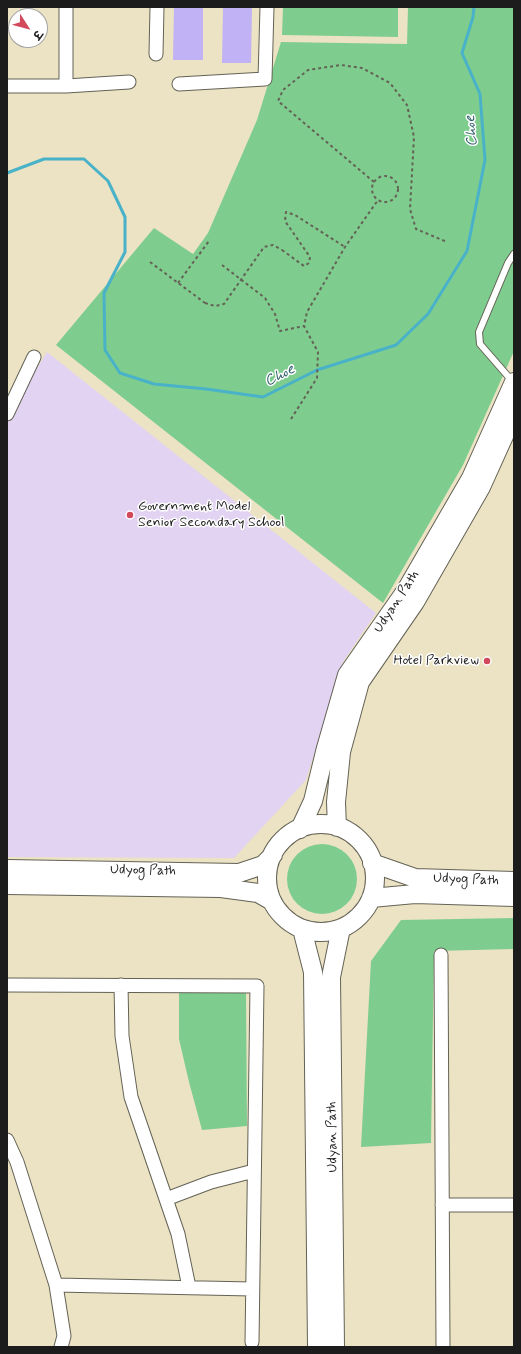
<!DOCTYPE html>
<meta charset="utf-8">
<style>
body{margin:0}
#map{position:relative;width:521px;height:1354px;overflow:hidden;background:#ebe3c3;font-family:Mynerve,"Playpen Sans Deva",sans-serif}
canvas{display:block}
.frame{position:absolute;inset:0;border:8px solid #1c1c1c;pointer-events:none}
.north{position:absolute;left:8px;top:8px;width:40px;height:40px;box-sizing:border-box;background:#fff;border:1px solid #a4a4a4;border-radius:50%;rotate:126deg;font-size:11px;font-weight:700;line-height:16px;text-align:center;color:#1c1c1c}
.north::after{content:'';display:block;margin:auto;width:14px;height:18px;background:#d1495b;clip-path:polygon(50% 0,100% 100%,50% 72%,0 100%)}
</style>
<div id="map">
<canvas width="521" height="1354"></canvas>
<div class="frame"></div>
<div class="north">उ</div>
</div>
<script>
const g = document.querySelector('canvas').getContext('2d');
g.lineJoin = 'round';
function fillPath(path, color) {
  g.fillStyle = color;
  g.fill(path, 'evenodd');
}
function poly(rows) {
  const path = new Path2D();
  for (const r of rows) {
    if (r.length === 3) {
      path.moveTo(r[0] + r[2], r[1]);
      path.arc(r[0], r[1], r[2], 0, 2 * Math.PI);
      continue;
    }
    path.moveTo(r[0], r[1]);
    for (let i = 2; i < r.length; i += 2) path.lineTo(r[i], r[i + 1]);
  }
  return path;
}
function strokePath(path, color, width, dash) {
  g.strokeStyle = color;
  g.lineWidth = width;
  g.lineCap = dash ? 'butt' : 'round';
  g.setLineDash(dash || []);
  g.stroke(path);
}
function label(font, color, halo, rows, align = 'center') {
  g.font = font + ' Mynerve,sans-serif';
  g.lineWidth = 3;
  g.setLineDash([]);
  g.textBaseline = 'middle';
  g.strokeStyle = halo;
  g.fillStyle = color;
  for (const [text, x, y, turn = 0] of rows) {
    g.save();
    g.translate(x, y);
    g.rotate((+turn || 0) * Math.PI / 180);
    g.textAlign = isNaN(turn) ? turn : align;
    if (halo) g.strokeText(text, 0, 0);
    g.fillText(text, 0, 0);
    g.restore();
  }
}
fillPath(poly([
 [47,352,376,613,343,662,306,780,234,858,7,857,7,417]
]), '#e3d3f2');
fillPath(poly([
 [283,7,398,7,398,37,282,35],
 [408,7,514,7,514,351,463,465,383,603,56,345,154,228,193,254,208,233,257,120,281,42,407,44],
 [322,879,35],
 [514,918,514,949,434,951,431,1143,361,1147,371,961,401,920],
 [179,993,246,993,247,1126,202,1130,189,1082,179,1039]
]), '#7ecd8e');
strokePath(poly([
 [7,173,44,159,84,159,108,181,125,217,125,252,104,293,105,350,120,373,154,384,206,389,263,397,317,370,396,345,428,314,467,251,485,160,480,94,462,53,473,17,474,7]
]), '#49b2c8', 3);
fillPath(poly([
 [174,7,203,7,203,60,173,60],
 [223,7,252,7,251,63,222,63]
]), '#c1b1f5');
const service = poly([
 [513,382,480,344,479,332,508,263,514,254]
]);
const minor = poly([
 [66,7,66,86],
 [156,54,157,7],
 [179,84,265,79,267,7],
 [7,86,66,86,129,82],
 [7,414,34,357],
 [441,955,443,1347],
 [7,985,257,986,252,1342],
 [121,985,122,1036,131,1097,178,1234,189,1287],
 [7,1140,17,1162,56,1285,64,1336,61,1347],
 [166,1199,211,1182,254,1171],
 [442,1205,514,1205],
 [56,1285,252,1289]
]);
const secondary = poly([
 [321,878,54],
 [337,827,336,802,341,752,360,682,415,602,481,487,514,414],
 [300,829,313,801,326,748,347,675,405,592,471,478,514,382],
 [372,863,415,878,514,881],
 [7,869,239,873,263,865,273,855],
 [7,885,221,888,258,893,272,901],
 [371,898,415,894,514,897],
 [302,929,313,972,317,1347],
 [335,1347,331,977,341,928]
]);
strokePath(service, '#646256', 8);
strokePath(minor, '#646256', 15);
strokePath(secondary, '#646256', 20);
strokePath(poly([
 [385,189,13],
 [374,182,278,101,283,90,308,70,341,65,362,68,390,83,407,105,414,137,410,209,416,229,447,242],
 [282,250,304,266,309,263,310,257,285,221,286,212,295,215,345,247],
 [150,262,205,303],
 [222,265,265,298,275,314,280,331,304,326],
 [178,283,209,241],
 [291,419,317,378,318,352,304,326,307,312,345,247,378,200]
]), '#646256', 2, [3, 3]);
strokePath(service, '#fff', 6);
strokePath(minor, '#fff', 13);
strokePath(secondary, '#fff', 18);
strokePath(poly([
 [205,303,215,306,224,304,264,247,273,245,282,250]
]), '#646256', 2, [3, 3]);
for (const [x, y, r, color] of [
 [130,515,4,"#d1495b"],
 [487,661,4,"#d1495b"]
]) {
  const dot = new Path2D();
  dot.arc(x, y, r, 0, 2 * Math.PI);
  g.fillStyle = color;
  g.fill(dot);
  strokePath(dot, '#fff', 1.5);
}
label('14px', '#1c1c1c', '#fff', [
 ["Government Model",138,507],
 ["Senior Secondary School",138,523],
 ["Hotel Parkview",479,661,"right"]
], 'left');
label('14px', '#1c1c1c', '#fff', [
 ["Udyan Path",397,602,-57],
 ["Udyog Path",143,871,1],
 ["Udyog Path",466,880,2],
 ["Udyan Path",333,1137,-91]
]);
label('italic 15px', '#306069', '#fff', [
 ["Choe",472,131,-95],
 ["Choe",280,376,-27]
]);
</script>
